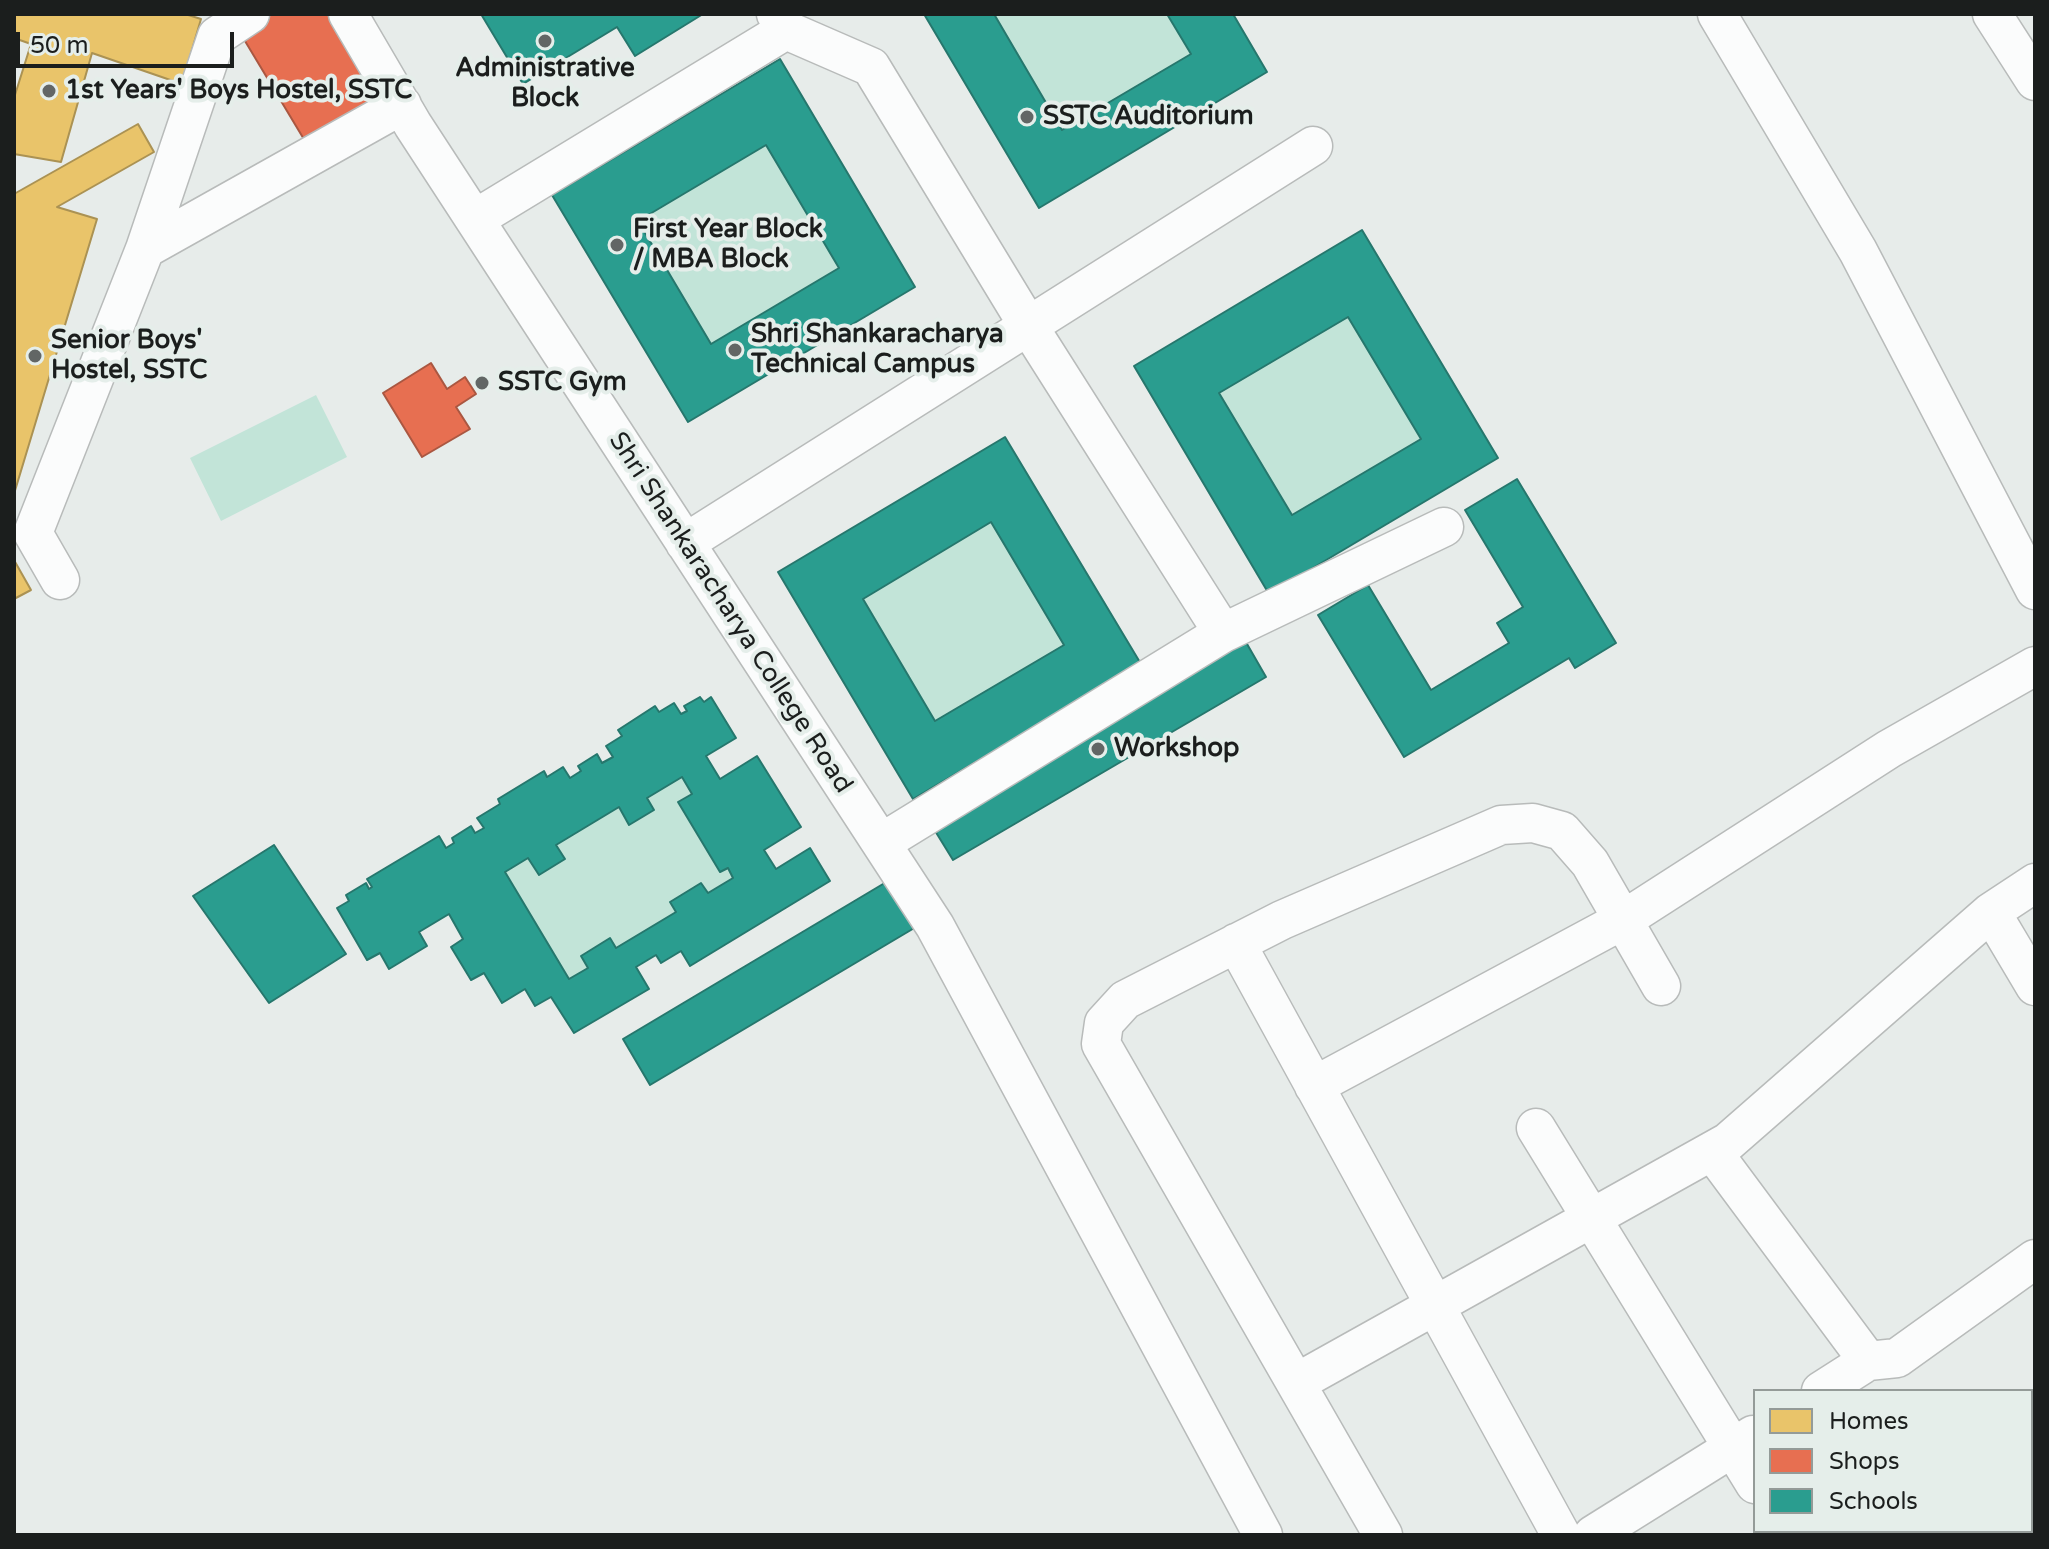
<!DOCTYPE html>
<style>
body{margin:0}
#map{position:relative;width:2049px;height:1549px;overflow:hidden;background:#e7ecea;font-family:"Varela Round",sans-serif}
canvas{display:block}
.frame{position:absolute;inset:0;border:16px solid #1b1e1d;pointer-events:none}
.legend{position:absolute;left:1753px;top:1389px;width:280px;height:144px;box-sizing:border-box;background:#e5eeea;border:2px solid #949b98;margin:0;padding:10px 14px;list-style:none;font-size:24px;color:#1b1e1d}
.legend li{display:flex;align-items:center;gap:16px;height:40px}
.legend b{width:40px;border:2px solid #949b98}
.scale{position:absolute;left:16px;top:32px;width:218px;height:36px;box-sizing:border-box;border:4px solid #1b1e1d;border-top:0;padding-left:10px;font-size:24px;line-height:28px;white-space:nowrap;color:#1b1e1d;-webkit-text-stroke:6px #e5eeea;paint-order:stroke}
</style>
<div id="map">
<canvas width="2049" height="1549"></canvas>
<div class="frame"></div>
<ul class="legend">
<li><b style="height:22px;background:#e9c46a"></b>Homes</li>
<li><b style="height:22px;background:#e76f51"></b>Shops</li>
<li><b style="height:22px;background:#2a9d8f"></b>Schools</li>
</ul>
<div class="scale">50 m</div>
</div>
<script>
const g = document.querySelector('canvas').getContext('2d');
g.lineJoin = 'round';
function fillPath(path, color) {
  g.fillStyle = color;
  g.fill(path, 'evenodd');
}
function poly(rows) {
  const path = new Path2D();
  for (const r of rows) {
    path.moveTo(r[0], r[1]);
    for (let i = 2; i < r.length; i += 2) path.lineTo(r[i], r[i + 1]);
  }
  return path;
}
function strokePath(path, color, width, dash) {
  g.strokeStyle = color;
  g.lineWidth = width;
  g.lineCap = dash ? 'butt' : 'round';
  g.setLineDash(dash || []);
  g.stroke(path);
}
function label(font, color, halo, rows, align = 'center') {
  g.font = font + ' "Varela Round",sans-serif';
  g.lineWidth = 8;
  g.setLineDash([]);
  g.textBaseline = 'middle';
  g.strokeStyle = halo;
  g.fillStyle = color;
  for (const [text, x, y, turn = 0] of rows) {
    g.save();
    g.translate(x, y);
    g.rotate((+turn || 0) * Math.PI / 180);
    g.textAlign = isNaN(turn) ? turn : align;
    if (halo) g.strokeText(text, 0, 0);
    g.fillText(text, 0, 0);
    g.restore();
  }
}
fillPath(poly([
 [994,14,1167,14,1191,54,1062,130],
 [766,145,839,268,711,344,638,221],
 [1348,317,1421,439,1292,515,1219,393],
 [316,395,347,457,221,521,190,458],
 [991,522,1064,645,935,721,863,599],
 [682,777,692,794,679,802,720,872,728,868,733,878,708,893,701,883,670,902,676,912,616,948,610,938,581,956,588,968,569,979,505,872,528,858,539,874,565,859,556,845,619,807,630,825,654,810,647,798]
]), '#c2e4d8');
const homes = poly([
 [14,14,185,14,201,19,182,84,92,53,61,162,14,154,14,98,31,44,14,38,14,14],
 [138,124,154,152,57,207,97,219,14,494,14,194,138,124],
 [14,560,31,590,14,599,14,560]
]);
fillPath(homes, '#e9c46a');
strokePath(homes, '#ab9253', 2);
const shops = poly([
 [267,14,334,14,389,106,311,151,239,31,267,14],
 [431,363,447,389,465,377,476,394,456,407,470,429,422,457,383,393,431,363]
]);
fillPath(shops, '#e76f51');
strokePath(shops, '#aa5741', 2);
const schools = poly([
 [481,14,703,14,635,56,617,27,523,84,481,14],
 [924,14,994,14,1062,130,1191,54,1167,14,1233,14,1267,72,1039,208,924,14],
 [780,59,915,287,688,422,552,195,780,59],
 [766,145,839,268,711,344,638,221,766,145],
 [1362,230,1498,458,1269,594,1134,366,1362,230],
 [1348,317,1421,439,1292,515,1219,393,1348,317],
 [1005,437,1141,664,913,799,778,572,1005,437],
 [991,522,1064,645,935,721,863,599,991,522],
 [1517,479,1616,643,1575,668,1569,658,1404,757,1318,615,1368,585,1431,690,1509,643,1497,623,1523,607,1465,510,1517,479],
 [1243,637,1266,677,953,860,929,821,1243,637],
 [700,697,704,702,711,697,736,738,706,756,720,779,757,756,801,827,764,850,776,869,810,848,830,881,690,966,681,951,661,963,656,955,636,967,649,989,574,1033,551,997,535,1006,525,989,502,1003,484,973,471,980,451,947,463,939,449,914,419,932,427,946,389,969,380,953,367,960,337,908,349,901,346,895,366,883,369,889,372,887,367,879,439,836,446,848,454,843,452,838,471,826,475,833,484,828,477,818,500,804,498,799,544,771,547,777,563,767,570,778,581,771,578,766,597,754,602,763,613,757,606,746,622,736,618,730,655,706,659,712,674,703,681,714,687,711,684,706,700,697],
 [682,777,692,794,678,802,720,872,728,868,733,878,708,893,701,883,670,902,676,912,616,948,610,938,581,956,588,968,569,979,505,872,528,858,539,875,565,859,556,845,619,807,629,825,654,810,647,798,682,777],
 [274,845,346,954,269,1003,193,896,274,845],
 [888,881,916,927,650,1085,623,1039,888,881]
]);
fillPath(schools, '#2a9d8f');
strokePath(schools, '#26776d', 2);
const minor = poly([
 [348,14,413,125,935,926,1263,1535],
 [776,14,786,30,871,67,1029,327,1223,633,881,843],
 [1717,14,1858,251,2035,590],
 [1992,14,2035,81],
 [475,219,786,30],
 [145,249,217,36,250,14],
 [685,543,1313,146],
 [60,580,33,533,145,249,402,105],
 [1223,633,1444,527],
 [1991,912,2035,986],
 [1236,943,1561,1535],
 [1314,1086,1623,920,1889,749,2035,666],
 [1536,1128,1755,1484],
 [1712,1151,1868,1361,1897,1358,2035,1259],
 [1296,1383,1728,1142,1991,912,2035,883],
 [1821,1391,1868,1361],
 [1783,1531,1786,1535],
 [1383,1535,1101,1044,1104,1023,1125,1000,1282,920,1501,825,1533,823,1562,831,1590,863,1661,986],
 [1593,1535,1753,1435]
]);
strokePath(minor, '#b8bbba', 41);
strokePath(minor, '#fbfcfc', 38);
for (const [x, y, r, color] of [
 [545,41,8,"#626665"],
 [49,91,8,"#626665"],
 [1027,117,8,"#626665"],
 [617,245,8,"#626665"],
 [735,350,8,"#626665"],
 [35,356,8,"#626665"],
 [482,383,8,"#626665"],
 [1098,749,8,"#626665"]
]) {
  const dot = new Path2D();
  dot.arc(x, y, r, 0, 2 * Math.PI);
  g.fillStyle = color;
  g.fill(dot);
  strokePath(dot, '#e5eeea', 3);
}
label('bold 26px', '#1b1e1d', '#e5eeea', [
 ["Administrative",545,69,"center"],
 ["Block",545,99,"center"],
 ["1st Years' Boys Hostel, SSTC",65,91],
 ["SSTC Auditorium",1043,117],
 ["First Year Block",633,230],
 ["/ MBA Block",633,260],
 ["Shri Shankaracharya",751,335],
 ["Technical Campus",751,365],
 ["Senior Boys'",51,341],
 ["Hostel, SSTC",51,371],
 ["SSTC Gym",498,383],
 ["Workshop",1114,749]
], 'left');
label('26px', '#1b1e1d', '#e5eeea', [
 ["Shri Shankaracharya College Road",730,613,57]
]);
</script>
